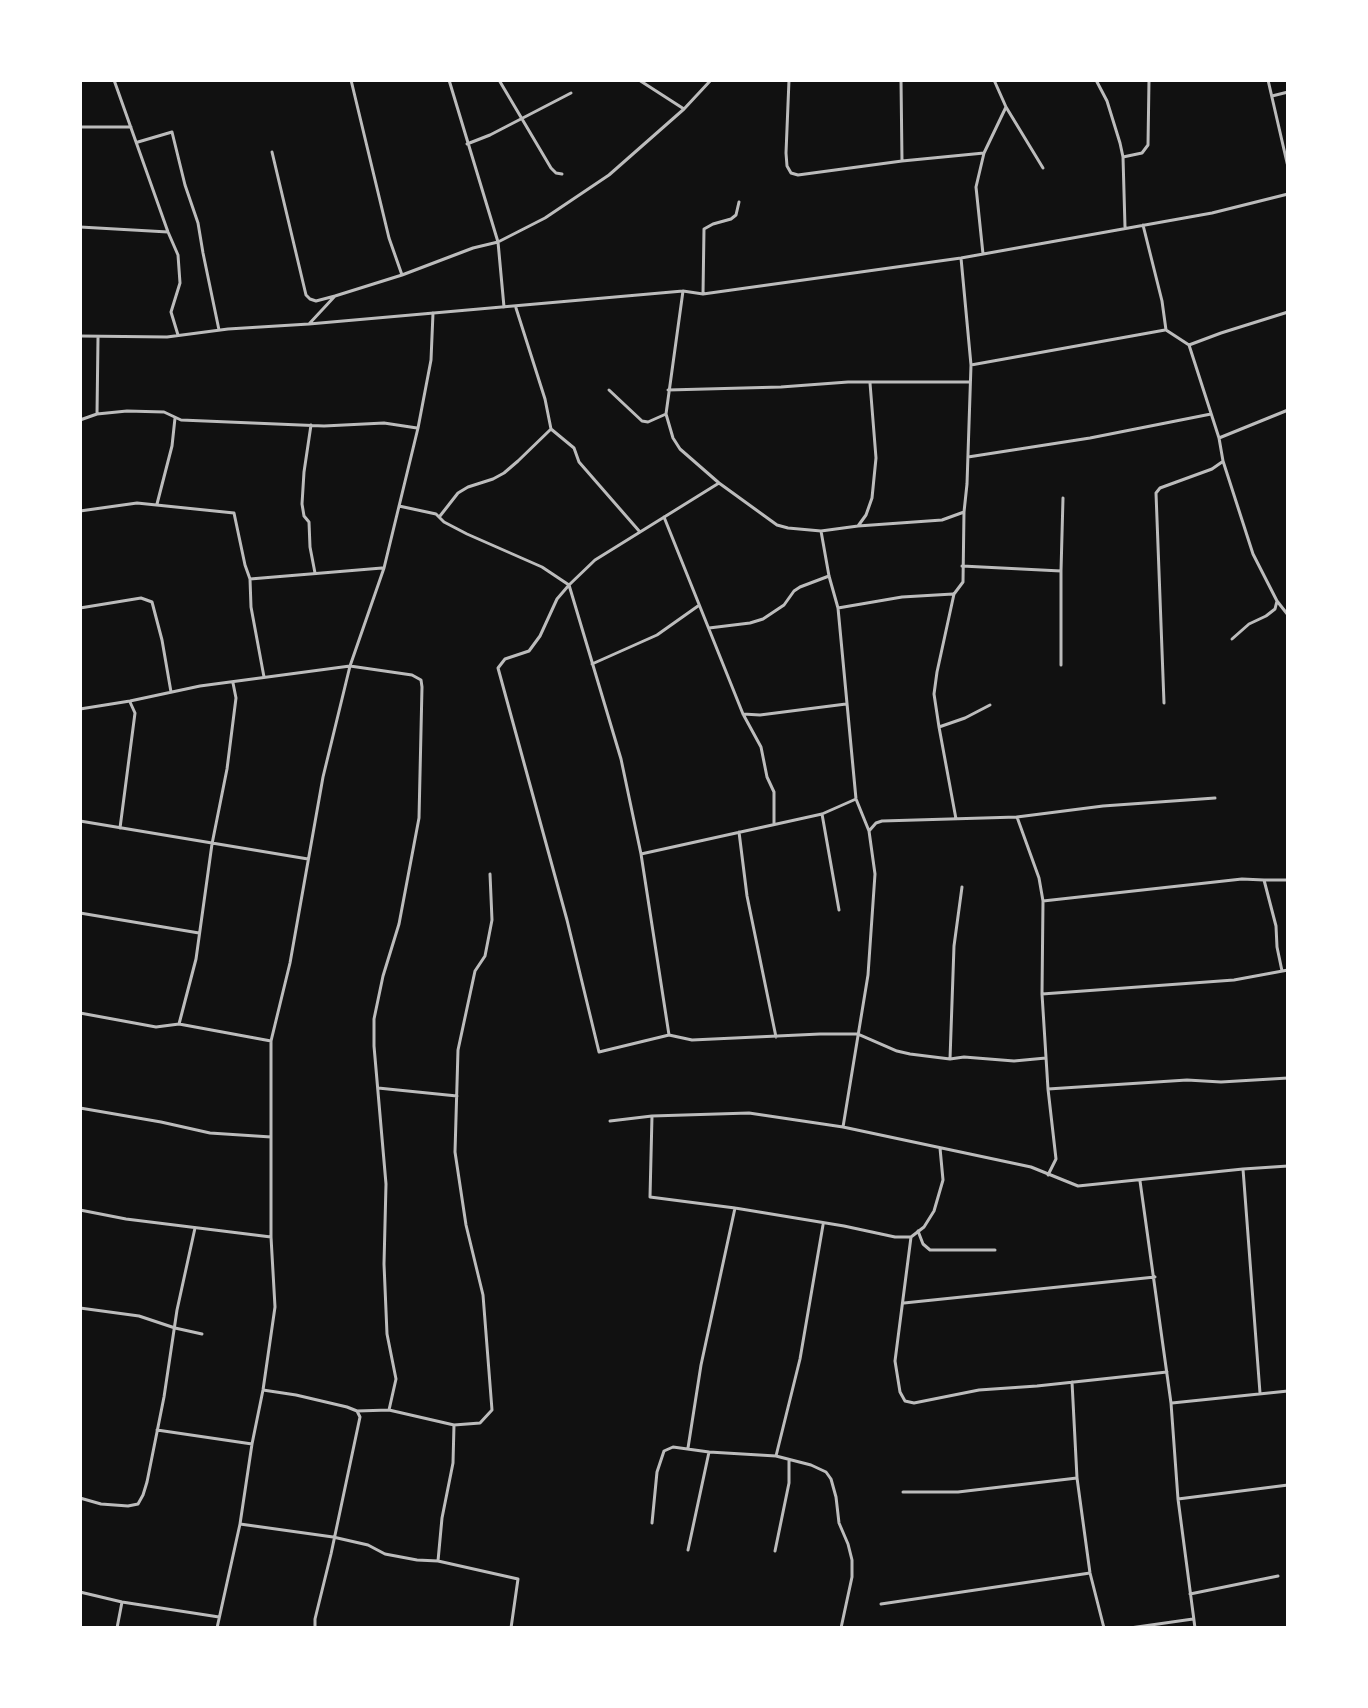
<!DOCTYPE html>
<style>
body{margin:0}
#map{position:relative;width:1368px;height:1708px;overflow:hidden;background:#111;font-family:"Source Sans 3",sans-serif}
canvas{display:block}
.frame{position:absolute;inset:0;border:82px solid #fff;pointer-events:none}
</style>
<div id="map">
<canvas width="1368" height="1708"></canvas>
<div class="frame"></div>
</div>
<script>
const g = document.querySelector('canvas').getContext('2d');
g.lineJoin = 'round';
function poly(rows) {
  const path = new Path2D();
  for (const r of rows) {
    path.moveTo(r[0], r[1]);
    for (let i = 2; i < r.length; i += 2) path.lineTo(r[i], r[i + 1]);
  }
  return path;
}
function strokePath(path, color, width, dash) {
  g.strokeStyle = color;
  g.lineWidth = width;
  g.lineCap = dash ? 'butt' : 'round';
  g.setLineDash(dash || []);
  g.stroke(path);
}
strokePath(poly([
 [114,80,168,232,178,255,180,283,171,312,178,335],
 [351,80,389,238,402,275],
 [449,80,498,242,504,307],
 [499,80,551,168,556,173,562,174],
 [639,80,684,109],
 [789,80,786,153,787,166,791,173,798,175,902,161,984,153],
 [901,80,902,161],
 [1096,80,1107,101,1120,143,1123,157,1125,227],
 [1268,80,1288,167],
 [1272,96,1288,92],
 [1006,107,1043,168],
 [80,127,131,127],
 [138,142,172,132,185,185,198,223,203,253,219,330],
 [467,144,490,135,571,93],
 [272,152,306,295,310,299,316,301,335,296],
 [1123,157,1142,153,1148,145,1149,80],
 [1143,225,1162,301,1166,330,1189,345,1219,438,1223,461,1253,554,1277,601,1288,615],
 [80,227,168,232],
 [983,254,976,187,984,153,1006,107,994,80],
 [683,291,666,414,673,438,680,449,719,483,777,525,788,528,821,531,858,526,942,520,964,512],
 [703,294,704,229,713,224,731,219,736,215,739,202],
 [516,308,545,399,551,429,574,448,579,462,640,532],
 [309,324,335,296,402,275,473,248,498,242,545,218,609,175,684,109,711,80],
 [80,336,167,337,228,329,309,324,683,291,703,294,961,258,1212,213,1288,194],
 [1189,345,1221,333,1288,312],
 [971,365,1165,330],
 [609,390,642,421,648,422,666,414],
 [668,390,781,387,848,382,970,382],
 [97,414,98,338],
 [80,420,97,414,127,411,164,412,181,420,324,426,384,423,417,428],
 [311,425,304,472,302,504,304,516,309,522,310,547,315,573],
 [1219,438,1288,410],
 [968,457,1090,438,1211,414],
 [719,483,595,560,569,585,557,599,540,636,529,651,505,659,498,668,567,920,599,1052,669,1035,692,1040,820,1034,858,1034,897,1051,910,1054,950,1059,964,1057,1014,1061,1046,1058],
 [157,504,172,446,175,418],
 [399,506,436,514,444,522,467,534,542,567,569,585,621,759,641,854,669,1035],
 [80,511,137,503,234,513,245,565,250,579,251,607,264,677],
 [440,516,458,493,468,487,493,479,504,473,518,461,551,429],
 [664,517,743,714,761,747,767,777,774,792,774,824],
 [858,526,866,515,872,498,876,458,870,383],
 [821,531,829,576,838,608,856,799,869,831,875,874,868,975,843,1127],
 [962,566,1061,571,1063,498],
 [250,579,382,568],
 [80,608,141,598,152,602,162,640,171,692],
 [838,608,902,597,953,594],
 [709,628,750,623,763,619,784,605,794,591,800,587,829,576],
 [1232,639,1249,624,1266,616,1275,609,1277,601],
 [592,664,657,635,698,606],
 [1061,665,1061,571],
 [1164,703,1156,493,1160,488,1212,469,1222,462],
 [80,709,130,701,200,686,350,666,412,675,421,680,422,687,419,818,399,924,383,976,374,1019,374,1046,386,1184,384,1264,387,1334,396,1379,389,1410,357,1411],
 [743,714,760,715,846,704],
 [939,727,965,718,990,705],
 [822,814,839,910],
 [1017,817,1039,878,1043,901,1042,994,1048,1089,1056,1159,1048,1175],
 [956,819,939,727,934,694,937,672,954,594,963,582,964,512,967,484,971,365,961,258],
 [80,821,308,859],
 [120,828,135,713,130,702],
 [869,831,876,823,882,821,1017,817,1103,806,1215,798],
 [739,832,747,896,776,1037],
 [641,854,822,814,856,799],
 [1264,880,1288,880],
 [1043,901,1242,879,1264,880,1276,926,1277,947,1282,971],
 [80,913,199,933],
 [1042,994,1234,980,1288,970],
 [80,1013,156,1027,179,1024,271,1041],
 [179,1024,196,959,212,844,227,769,236,698,233,683],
 [950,1059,954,946,962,887],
 [378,1088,457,1096],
 [1048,1089,1187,1080,1221,1082,1288,1078],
 [80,1108,161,1122,210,1133,271,1137],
 [652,1116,650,1197,735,1208,844,1226,895,1237,911,1237,924,1227,934,1211,943,1180,940,1148],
 [610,1121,652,1116,749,1113,843,1127,1031,1167,1078,1186,1243,1169,1288,1166],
 [1243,1169,1260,1393],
 [1140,1181,1171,1403,1178,1499,1195,1628],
 [80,1210,126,1219,271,1237],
 [918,1231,923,1244,930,1250,995,1250],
 [911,1237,895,1361,900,1392,905,1401,914,1403,979,1390,1037,1386,1167,1372],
 [904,1303,1155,1277],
 [80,1308,139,1316,175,1328,202,1334],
 [1072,1382,1077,1478,1090,1573,1104,1628],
 [263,1390,296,1395,347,1407,357,1411,360,1417,331,1554,315,1619,315,1628],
 [1172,1403,1288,1391],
 [454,1425,480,1423,492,1410,483,1295,466,1225,455,1152,458,1050,475,971,485,956,492,920,490,874],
 [157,1430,252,1444],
 [688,1448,701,1365,735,1208],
 [709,1452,776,1456,811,1465,826,1472,831,1479,836,1497,839,1523,848,1544,852,1560,852,1577,841,1628],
 [776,1456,800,1359,823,1225],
 [903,1492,958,1492,1077,1478],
 [80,1498,101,1504,128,1506,138,1504,143,1495,147,1482,164,1397,177,1310,195,1228],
 [1178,1499,1288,1485],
 [652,1523,657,1472,664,1451,673,1447,709,1452,688,1550],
 [240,1524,333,1537,368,1545,385,1554,417,1560,438,1561,442,1518,453,1463,454,1425,389,1410],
 [775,1551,789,1483,789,1460],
 [438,1561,518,1579,511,1628],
 [80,1592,122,1602,219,1617],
 [1190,1594,1278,1576],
 [881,1604,1090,1573],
 [117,1628,122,1602],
 [217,1628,240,1524,252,1444,263,1390,275,1307,271,1237,271,1041,290,963,323,777,350,666,384,568,418,428,431,360,433,313],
 [1130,1628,1193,1619]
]), '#bcbcbc', 3);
</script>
